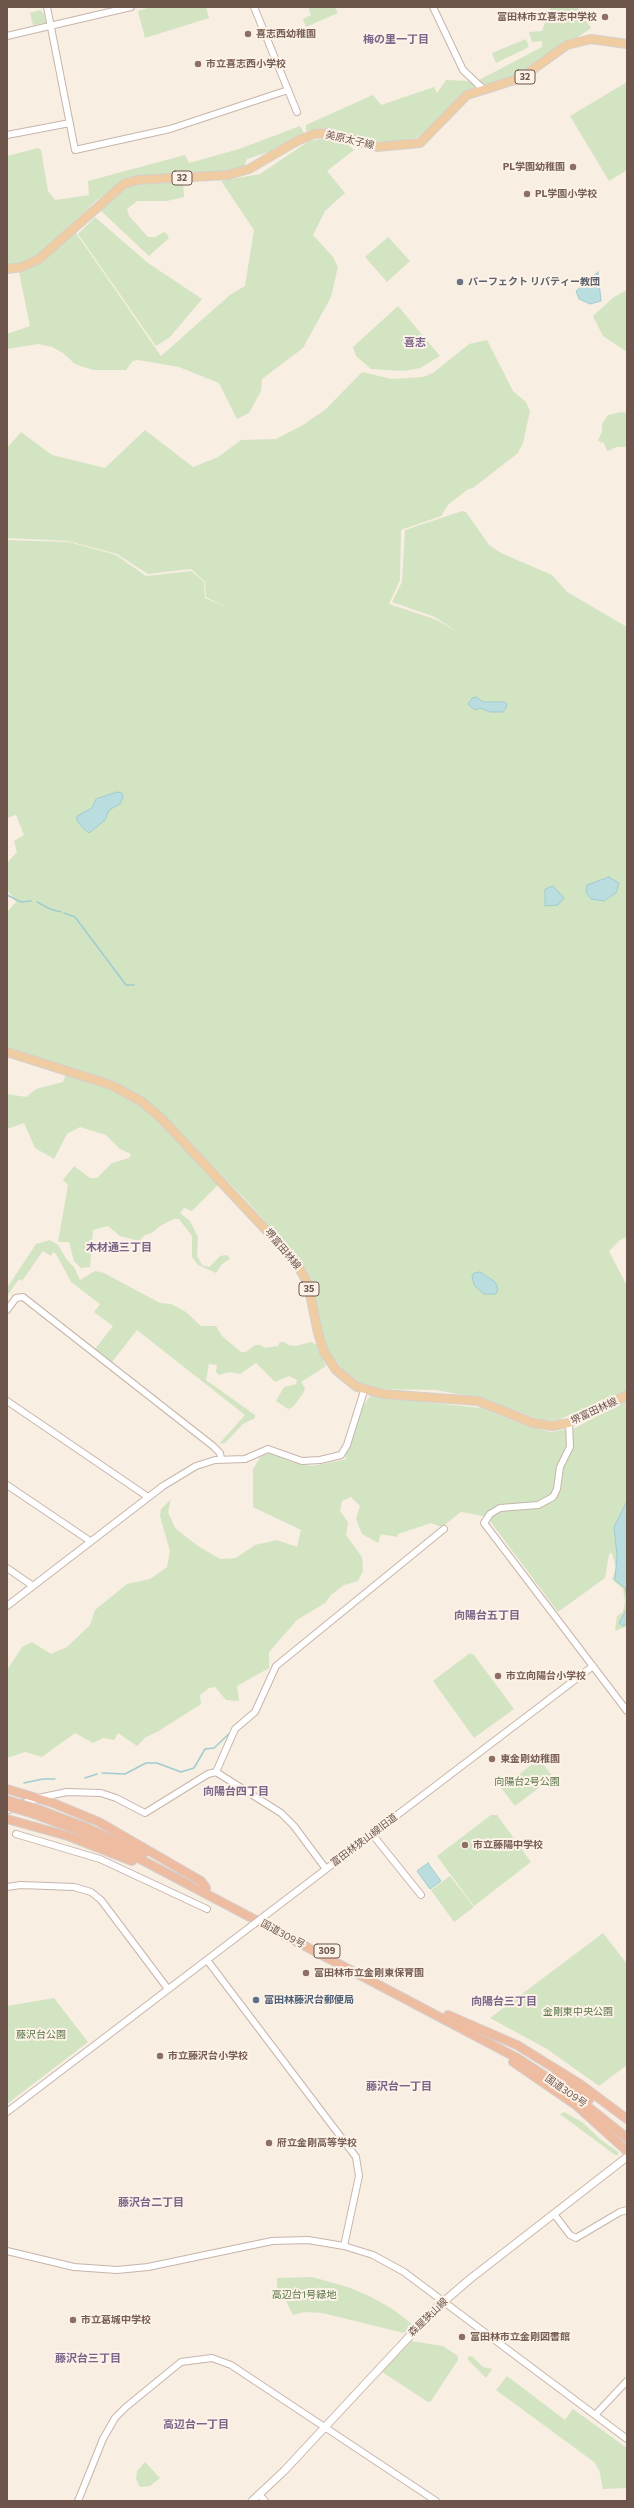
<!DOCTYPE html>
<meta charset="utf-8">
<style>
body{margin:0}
#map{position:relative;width:634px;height:2508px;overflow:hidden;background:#f8eee2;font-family:Commissioner,sans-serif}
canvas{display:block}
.frame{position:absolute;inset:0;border:8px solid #6d554c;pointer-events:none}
</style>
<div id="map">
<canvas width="634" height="2508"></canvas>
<div class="frame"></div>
</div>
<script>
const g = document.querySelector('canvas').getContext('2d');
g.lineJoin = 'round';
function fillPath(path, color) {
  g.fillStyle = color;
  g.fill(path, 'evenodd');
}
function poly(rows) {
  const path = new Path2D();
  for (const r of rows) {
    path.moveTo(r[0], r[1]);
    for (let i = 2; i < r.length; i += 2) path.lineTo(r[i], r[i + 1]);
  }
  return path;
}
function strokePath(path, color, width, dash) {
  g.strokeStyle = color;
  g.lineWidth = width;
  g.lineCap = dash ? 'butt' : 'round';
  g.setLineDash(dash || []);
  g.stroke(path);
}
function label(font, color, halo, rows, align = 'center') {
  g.font = font + ' Commissioner,"Noto Sans JP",sans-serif';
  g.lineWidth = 4;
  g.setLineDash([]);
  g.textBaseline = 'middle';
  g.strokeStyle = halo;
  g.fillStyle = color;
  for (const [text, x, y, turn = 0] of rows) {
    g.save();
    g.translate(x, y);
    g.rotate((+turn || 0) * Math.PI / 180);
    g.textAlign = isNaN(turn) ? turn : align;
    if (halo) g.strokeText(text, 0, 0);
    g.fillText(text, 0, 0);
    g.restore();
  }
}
fillPath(poly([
 [151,7,206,7,209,18,145,38,138,11],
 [308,7,335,7,338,13,306,27,303,19,311,15],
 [551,7,577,7,591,28,519,78,486,87,479,80,542,47,542,41,532,42,529,32,542,31],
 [40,10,44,14,46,23,33,25,30,13],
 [526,39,529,47,496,63,492,53],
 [446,80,470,81,478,88,419,137,387,145,359,139,341,132,326,128,306,131,306,125,373,95,381,105,434,87,437,93],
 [627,82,627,170,609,181,570,116],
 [300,126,304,133,275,150,247,159,244,167,237,169,120,185,97,200,40,254,25,262,7,268,7,156,38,148,41,150,48,191,55,200,89,195,88,181,185,155,189,163,239,149],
 [327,138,346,143,354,150,327,171,345,193,325,211,313,235,333,257,338,267,331,297,303,348,262,379,261,391,249,413,237,419,219,383,179,367,138,360,133,361,126,370,93,370,75,364,63,353,52,347,38,344,7,349,7,334,30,326,19,272,42,261,76,233,161,356,231,294,245,286,254,230,221,181,260,174,309,141],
 [183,182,184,197,167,201,137,201,127,209,129,216,148,237,155,237,164,232,167,234,169,238,149,256,101,211,100,208,132,185],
 [95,217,148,263,202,299,170,337,156,346,78,234],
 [388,237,410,261,387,282,365,257],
 [627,290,627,352,603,336,593,316,614,297],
 [398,306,440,356,420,368,404,371,371,369,356,356,353,347],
 [487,340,513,391,526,402,530,411,523,443,518,453,473,488,468,489,448,505,441,516,401,530,400,580,389,604,437,620,460,634,435,617,392,602,402,582,405,530,462,511,466,512,489,545,501,553,552,575,567,592,627,627,627,1237,620,1240,609,1251,627,1286,627,1391,558,1420,543,1421,488,1400,436,1390,372,1389,358,1384,343,1370,327,1350,318,1322,312,1281,300,1261,247,1201,157,1109,114,1081,7,1051,7,912,16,902,7,889,7,863,17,852,14,841,24,835,16,815,7,818,7,540,69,542,116,555,146,576,191,571,204,582,205,598,226,607,206,597,205,582,191,569,148,574,117,554,68,541,7,538,7,448,21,432,52,455,105,468,145,430,193,467,218,457,241,440,276,439,303,425,326,409,362,372,392,379,423,377,433,373,469,344],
 [621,412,627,413,627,447,617,447,607,451,604,443,598,441,602,431,602,424,608,415],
 [66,1074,111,1089,142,1106,153,1115,218,1185,192,1211,184,1208,180,1213,190,1221,198,1237,197,1256,202,1265,209,1267,220,1256,227,1255,230,1259,222,1264,216,1273,198,1265,192,1257,192,1236,179,1219,174,1219,160,1226,152,1233,145,1235,139,1241,120,1236,108,1226,93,1230,90,1267,81,1268,74,1261,69,1242,58,1242,68,1185,63,1180,74,1166,90,1178,97,1178,112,1163,129,1158,131,1154,120,1149,106,1135,80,1127,67,1134,54,1159,35,1148,24,1123,7,1129,7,1094,26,1097,36,1089,63,1082],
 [50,1240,58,1245,67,1260,74,1267,80,1280,95,1271,104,1273,160,1303,171,1304,186,1312,201,1326,216,1326,222,1336,241,1352,246,1352,255,1345,260,1345,265,1348,278,1346,280,1342,284,1342,288,1345,296,1346,311,1342,317,1345,326,1366,301,1382,305,1388,304,1392,293,1407,288,1409,276,1401,284,1387,296,1384,297,1380,289,1376,275,1382,256,1363,240,1374,230,1372,219,1375,216,1372,217,1365,209,1364,206,1380,255,1415,255,1418,243,1424,225,1443,219,1444,245,1415,137,1330,112,1362,95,1349,113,1326,94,1312,100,1304,71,1282,56,1254,53,1252,51,1256,43,1251,22,1281,19,1279,7,1296,7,1288,36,1244],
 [370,1396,481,1408,527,1426,551,1432,575,1428,627,1400,627,1626,615,1631,617,1616,623,1612,625,1602,623,1589,612,1579,616,1568,612,1553,609,1554,605,1578,558,1612,490,1521,483,1516,461,1512,442,1527,431,1523,398,1534,397,1537,381,1534,378,1543,362,1534,356,1519,360,1506,351,1497,342,1501,340,1511,348,1522,346,1535,362,1557,363,1571,358,1581,344,1585,331,1595,325,1603,297,1620,269,1652,269,1668,237,1686,239,1701,226,1700,215,1687,209,1688,200,1695,201,1704,157,1732,146,1737,137,1746,118,1733,114,1740,103,1738,93,1743,75,1733,42,1757,25,1752,7,1758,7,1670,22,1647,32,1642,51,1654,67,1647,90,1625,95,1610,127,1584,150,1579,167,1567,170,1551,160,1516,161,1509,171,1499,168,1512,175,1528,198,1546,220,1559,236,1558,255,1545,277,1540,297,1547,301,1530,253,1507,253,1469,261,1456,272,1453,291,1462,312,1466,347,1459,345,1458,363,1406],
 [470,1653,474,1655,514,1709,474,1738,433,1681],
 [539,1759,553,1777,515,1806,501,1788],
 [491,1815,497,1815,531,1862,474,1906,437,1856],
 [450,1876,474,1907,454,1922,431,1890],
 [603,1933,627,1964,627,2065,599,2086,547,2049,490,2018],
 [54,1998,88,2042,7,2104,7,2006],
 [564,2112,582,2122,601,2140,618,2152,618,2155,615,2155,560,2114],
 [312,2277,348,2287,369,2296,391,2308,412,2324,404,2333,322,2313,304,2312,293,2315,285,2299,277,2291,277,2278],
 [411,2341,443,2346,458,2356,458,2360,431,2401,428,2402,382,2372],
 [472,2356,483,2367,492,2369,486,2378,468,2360,468,2357],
 [507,2376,565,2420,573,2409,627,2448,627,2488,603,2489,599,2470,594,2462,496,2390],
 [145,2462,160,2478,150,2486,140,2487,136,2479,137,2471]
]), '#d3e4c3');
const water = poly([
 [598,272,601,301,590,304,579,299,576,291,598,272],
 [476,697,483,702,504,702,507,704,506,708,503,712,490,712,480,708,475,710,468,704,472,698,476,697],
 [117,792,122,793,123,797,120,804,109,810,105,820,89,833,84,829,77,821,77,816,92,808,96,799,117,792],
 [609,877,619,883,616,893,604,901,591,899,586,892,587,885,609,877],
 [553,886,564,898,558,905,545,906,545,889,553,886],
 [480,1272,495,1282,498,1289,496,1294,484,1294,474,1285,472,1276,474,1273,480,1272],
 [627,1501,627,1624,623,1626,619,1623,627,1609,627,1599,625,1588,615,1580,617,1555,614,1527,627,1501],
 [428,1863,441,1881,430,1889,417,1871,428,1863]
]);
fillPath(water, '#badddf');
strokePath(water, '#a1cccf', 1);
strokePath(poly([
 [7,895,21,902,31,901],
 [37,902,50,909,61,912],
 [64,913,75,917,126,985,134,985],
 [102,1773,125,1774,146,1763,157,1763,181,1772,194,1768,205,1749,214,1748,231,1732],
 [85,1778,97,1774],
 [24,1783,43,1779,55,1779]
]), '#a1cccf', 1.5);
const tertiary = poly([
 [47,7,75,150,170,129,288,90],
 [254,7,297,112],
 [433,7,463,70,484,90],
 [7,36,131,7],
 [7,135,70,123],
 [7,1310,16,1298,23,1297,213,1446,220,1453,221,1459],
 [7,1401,148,1497],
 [569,1423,570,1447,560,1467,557,1489,553,1497,538,1505,500,1508,490,1514,484,1523,627,1711],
 [7,1485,90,1541],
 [7,1568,33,1586],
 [7,1606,163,1486,196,1466,215,1460,245,1459,268,1449,302,1461,320,1460,341,1455,347,1445,364,1391],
 [216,1772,235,1729,255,1712,276,1666,444,1529],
 [38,1798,67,1792,101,1793,116,1798,145,1813,208,1774,216,1772,281,1813,294,1826,326,1869],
 [16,1834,100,1859,207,1909],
 [372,1834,421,1895],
 [7,1887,21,1885,74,1887,91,1892,101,1900,168,1989],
 [267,1914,593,1666],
 [207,1960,356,2157,359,2176,344,2246],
 [7,2112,254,1924],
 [554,2214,570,2235,576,2238,620,2212,627,2210],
 [7,2251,74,2267,117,2270,148,2267,272,2241,308,2240,344,2246,373,2255,404,2272,627,2439],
 [595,2415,627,2381],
 [259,2494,265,2501],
 [78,2501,103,2439,115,2418,126,2407,181,2362,212,2358,231,2365,436,2501]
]);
const secondary = poly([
 [7,1810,38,1798],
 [252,2501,284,2471,435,2309,470,2279,627,2157]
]);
const primary = poly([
 [7,269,22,267,39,259,124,184,137,180,228,175,249,169,297,141,314,134,328,133,377,147,420,143,467,95,521,78,567,45,591,39,627,44],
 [7,1052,111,1085,141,1101,162,1119,296,1262,308,1284,318,1333,324,1352,336,1370,357,1387,383,1394,478,1401,533,1423,552,1426,569,1423,627,1395]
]);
const trunk = poly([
 [7,1789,53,1803,99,1822,201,1881,206,1888],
 [40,1810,85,1827,143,1854],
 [31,1813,75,1829,140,1859,519,2059,568,2091,627,2138],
 [7,1819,68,1836,132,1861],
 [448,2015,517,2045,580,2084,627,2119],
 [513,2062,577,2106,627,2151],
 [555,2075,589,2100]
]);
strokePath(tertiary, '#c7b5ab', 8);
strokePath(secondary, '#ccb7ab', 9);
strokePath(primary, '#d6cfcd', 10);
strokePath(trunk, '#d6cfcd', 10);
strokePath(tertiary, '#fff', 6);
strokePath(secondary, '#fff', 7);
strokePath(primary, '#efcca2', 8);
strokePath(trunk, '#edbca1', 8);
const tertiaryBridge = poly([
 [254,1924,267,1914]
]);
const trunkBridge = poly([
 [7,1800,40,1810],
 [7,1806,31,1813]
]);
strokePath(tertiaryBridge, '#c7b5ab', 8, []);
strokePath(trunkBridge, '#d6cfcd', 10, []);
strokePath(tertiaryBridge, '#fff', 6);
strokePath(trunkBridge, '#edbca1', 8);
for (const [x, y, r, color] of [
 [605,17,4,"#8d6e63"],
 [248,34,4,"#8d6e63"],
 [198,64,4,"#8d6e63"],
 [573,167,4,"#8d6e63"],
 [527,194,4,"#8d6e63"],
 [460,282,4,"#6b7280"],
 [498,1676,4,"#8d6e63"],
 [492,1759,4,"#8d6e63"],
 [465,1845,4,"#8d6e63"],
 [306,1973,4,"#8d6e63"],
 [256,2000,4,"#5c6f8a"],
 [160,2056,4,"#8d6e63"],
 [269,2143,4,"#8d6e63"],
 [73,2320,4,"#8d6e63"],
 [462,2337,4,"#8d6e63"]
]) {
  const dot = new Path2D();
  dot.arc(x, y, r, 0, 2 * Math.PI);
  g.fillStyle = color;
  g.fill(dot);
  strokePath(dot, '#fcf2e7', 1.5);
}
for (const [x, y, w] of [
 [525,77,20],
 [182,178,20],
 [309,1289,20],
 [327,1951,26]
]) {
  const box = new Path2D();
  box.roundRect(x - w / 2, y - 7, w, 14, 3);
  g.fillStyle = '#fcf2e7';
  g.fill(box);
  strokePath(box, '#6d554c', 1);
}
label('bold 9px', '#6d554c', null, [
 ["32",525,77],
 ["32",182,178],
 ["35",309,1289],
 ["309",327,1951]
]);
label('bold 10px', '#785e54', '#fcf2e7', [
 ["富田林市立喜志中学校",597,17,"right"],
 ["喜志西幼稚園",256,34],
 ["市立喜志西小学校",206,64],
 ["PL学園幼稚園",565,167,"right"],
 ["PL学園小学校",535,194],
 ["市立向陽台小学校",506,1676],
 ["東金剛幼稚園",500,1759],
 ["市立藤陽中学校",473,1845],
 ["富田林市立金剛東保育園",314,1973],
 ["市立藤沢台小学校",168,2056],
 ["府立金剛高等学校",277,2143],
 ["市立葛城中学校",81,2320],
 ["富田林市立金剛図書館",470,2337]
], 'left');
label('10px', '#6d554c', '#fcf2e7', [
 ["美原太子線",350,140,13],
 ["堺富田林線",283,1249,50],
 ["堺富田林線",594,1411,-25],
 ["富田林狭山線旧道",364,1840,-37],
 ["国道309号",283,1934,28],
 ["国道309号",566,2091,35],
 ["森屋狭山線",428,2317,-44]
]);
label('bold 10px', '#5b616d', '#fcf2e7', [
 ["パーフェクト リバティー教団",468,282]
], 'left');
label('10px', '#5a7749', '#fcf2e7', [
 ["向陽台2号公園",527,1782],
 ["金剛東中央公園",578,2012],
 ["藤沢台公園",41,2035],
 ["高辺台1号緑地",304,2295]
]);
label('bold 10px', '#4e5e75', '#fcf2e7', [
 ["富田林藤沢台郵便局",264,2000]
], 'left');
label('bold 11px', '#7a6489', '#fcf2e7', [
 ["梅の里一丁目",396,39],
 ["喜志",415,342],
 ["木材通三丁目",119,1247],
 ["向陽台五丁目",487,1615],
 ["向陽台四丁目",236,1791],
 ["向陽台三丁目",504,2001],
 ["藤沢台一丁目",399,2086],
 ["藤沢台二丁目",151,2202],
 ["藤沢台三丁目",88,2358],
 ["高辺台一丁目",196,2424]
]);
</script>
